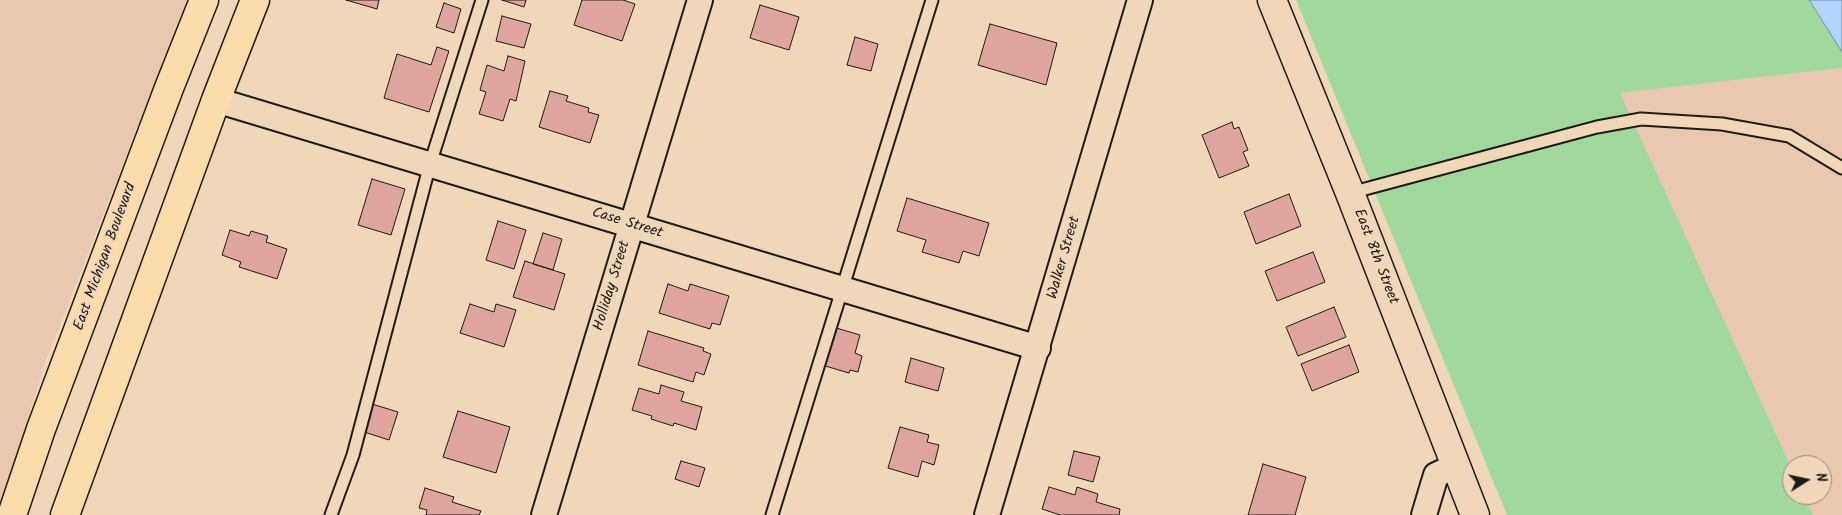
<!DOCTYPE html>
<style>
body{margin:0}
#map{position:relative;width:1842px;height:515px;overflow:hidden;background:#efd7b7;font-family:Kalam,sans-serif}
canvas{display:block}
.north{position:absolute;left:1782px;top:455px;width:50px;height:50px;box-sizing:border-box;background:#efd7b7;border:1px solid #9b8c79;border-radius:50%;rotate:80deg;font-size:14px;font-weight:700;line-height:20px;text-align:center;color:#1c1c1c}
.north::after{content:'';display:block;margin:auto;width:18px;height:22px;background:#1c1c1c;clip-path:polygon(50% 0,100% 100%,50% 72%,0 100%)}
</style>
<div id="map">
<canvas width="1842" height="515"></canvas>
<div class="north">N</div>
</div>
<script>
const g = document.querySelector('canvas').getContext('2d');
g.lineJoin = 'round';
function fillPath(path, color) {
  g.fillStyle = color;
  g.fill(path, 'evenodd');
}
function poly(rows) {
  const path = new Path2D();
  for (const r of rows) {
    path.moveTo(r[0], r[1]);
    for (let i = 2; i < r.length; i += 2) path.lineTo(r[i], r[i + 1]);
  }
  return path;
}
function strokePath(path, color, width, dash) {
  g.strokeStyle = color;
  g.lineWidth = width;
  g.lineCap = dash ? 'butt' : 'round';
  g.setLineDash(dash || []);
  g.stroke(path);
}
function label(font, color, halo, rows, align = 'center') {
  g.font = font + ' Kalam,sans-serif';
  g.lineWidth = 4.5;
  g.setLineDash([]);
  g.textBaseline = 'middle';
  g.strokeStyle = halo;
  g.fillStyle = color;
  for (const [text, x, y, turn = 0] of rows) {
    g.save();
    g.translate(x, y);
    g.rotate((+turn || 0) * Math.PI / 180);
    g.textAlign = isNaN(turn) ? turn : align;
    if (halo) g.strokeText(text, 0, 0);
    g.fillText(text, 0, 0);
    g.restore();
  }
}
fillPath(poly([
 [0,0,187,0,45,363,0,509],
 [1842,68,1842,515,1813,515,1804,495,1822,495,1822,465,1792,465,1792,469,1619,93]
]), '#eac8af');
fillPath(poly([
 [1296,0,1808,0,1842,52,1842,68,1620,93,1792,469,1792,495,1804,495,1813,515,1507,515]
]), '#a1d99d');
const water = poly([
 [1809,0,1842,0,1842,52,1816,11,1809,0]
]);
fillPath(water, '#b1d5fa');
strokePath(water, '#758ba1', 1);
const building = poly([
 [346,0,379,0,377,9,346,0],
 [502,0,526,0,524,7,502,0],
 [582,0,623,0,635,4,622,41,574,25,582,0],
 [444,3,461,9,454,33,436,27,444,3],
 [760,5,799,17,789,50,750,38,760,5],
 [502,16,531,24,524,48,496,41,502,16],
 [990,24,1057,43,1046,85,978,65,990,24],
 [855,37,878,44,871,71,847,65,855,37],
 [437,47,449,51,429,112,384,98,397,54,431,65,437,47],
 [508,56,525,61,516,101,510,99,503,121,479,114,486,92,480,90,487,65,504,71,508,56],
 [550,91,568,96,566,101,589,108,588,112,599,115,590,143,539,127,550,91],
 [1232,122,1234,129,1239,127,1248,150,1243,152,1249,166,1219,178,1202,135,1232,122],
 [372,179,405,189,391,235,358,225,372,179],
 [1289,194,1301,226,1256,244,1244,212,1289,194],
 [907,198,989,223,979,256,963,251,959,263,922,252,926,240,897,231,907,198],
 [498,221,526,230,514,269,486,260,498,221],
 [230,230,249,236,251,231,268,236,266,242,287,249,277,279,239,267,241,262,222,255,230,230],
 [543,233,562,239,553,270,533,264,543,233],
 [1313,252,1325,282,1277,301,1265,271,1313,252],
 [525,261,565,274,554,310,513,297,525,261],
 [668,284,688,291,690,284,729,296,720,325,712,323,710,329,659,313,668,284],
 [470,304,494,312,496,304,516,310,504,347,460,333,470,304],
 [1334,307,1346,337,1298,356,1286,327,1334,307],
 [833,327,860,335,855,353,862,356,858,372,850,370,849,373,822,365,833,327],
 [648,331,704,348,703,351,711,354,704,375,696,372,693,382,638,365,648,331],
 [1349,345,1359,372,1312,391,1301,364,1349,345],
 [911,358,944,368,938,391,905,382,911,358],
 [661,385,684,392,681,401,702,407,696,430,674,423,673,426,651,419,652,416,632,410,639,388,659,394,661,385],
 [372,404,398,412,389,440,364,432,372,404],
 [458,411,510,427,496,473,443,457,458,411],
 [900,427,929,435,927,442,939,445,934,465,922,461,918,477,888,468,900,427],
 [1074,451,1100,457,1093,482,1068,475,1074,451],
 [681,461,705,468,699,487,675,479,681,461],
 [1263,464,1306,477,1295,515,1248,515,1263,464],
 [1049,487,1075,495,1077,487,1098,494,1096,502,1120,509,1119,515,1060,515,1042,509,1049,487],
 [425,488,454,497,452,502,481,511,479,515,426,515,427,510,419,508,425,488]
]);
fillPath(building, '#dea49d');
strokePath(building, '#1c1c1c', 1);
const service = poly([
 [1350,193,1597,127,1641,119,1722,124,1789,136,1842,168],
 [331,515,353,455,430,164,482,0],
 [772,515,932,0]
]);
const minor = poly([
 [216,100,1038,348],
 [544,515,700,0],
 [987,515,1140,0],
 [1424,515,1436,475,1455,466]
]);
const tertiary = poly([
 [1272,0,1350,193,1475,515]
]);
const primary = poly([
 [12,515,41,429,169,88,204,0],
 [65,515,216,100,255,0]
]);
strokePath(service, '#1c1c1c', 15);
strokePath(minor, '#1c1c1c', 28);
strokePath(tertiary, '#1c1c1c', 31);
strokePath(primary, '#1c1c1c', 31);
strokePath(service, '#efd7b7', 11);
strokePath(minor, '#efd7b7', 24);
strokePath(tertiary, '#efd7b7', 28);
strokePath(primary, '#fddcac', 28);
label('15px', '#1c1c1c', '#efd7b7', [
 ["Case Street",627,224,17],
 ["East Michigan Boulevard",106,257,-70],
 ["East 8th Street",1375,257,69],
 ["Walker Street",1065,258,-74],
 ["Holliday Street",613,286,-73]
]);
</script>
